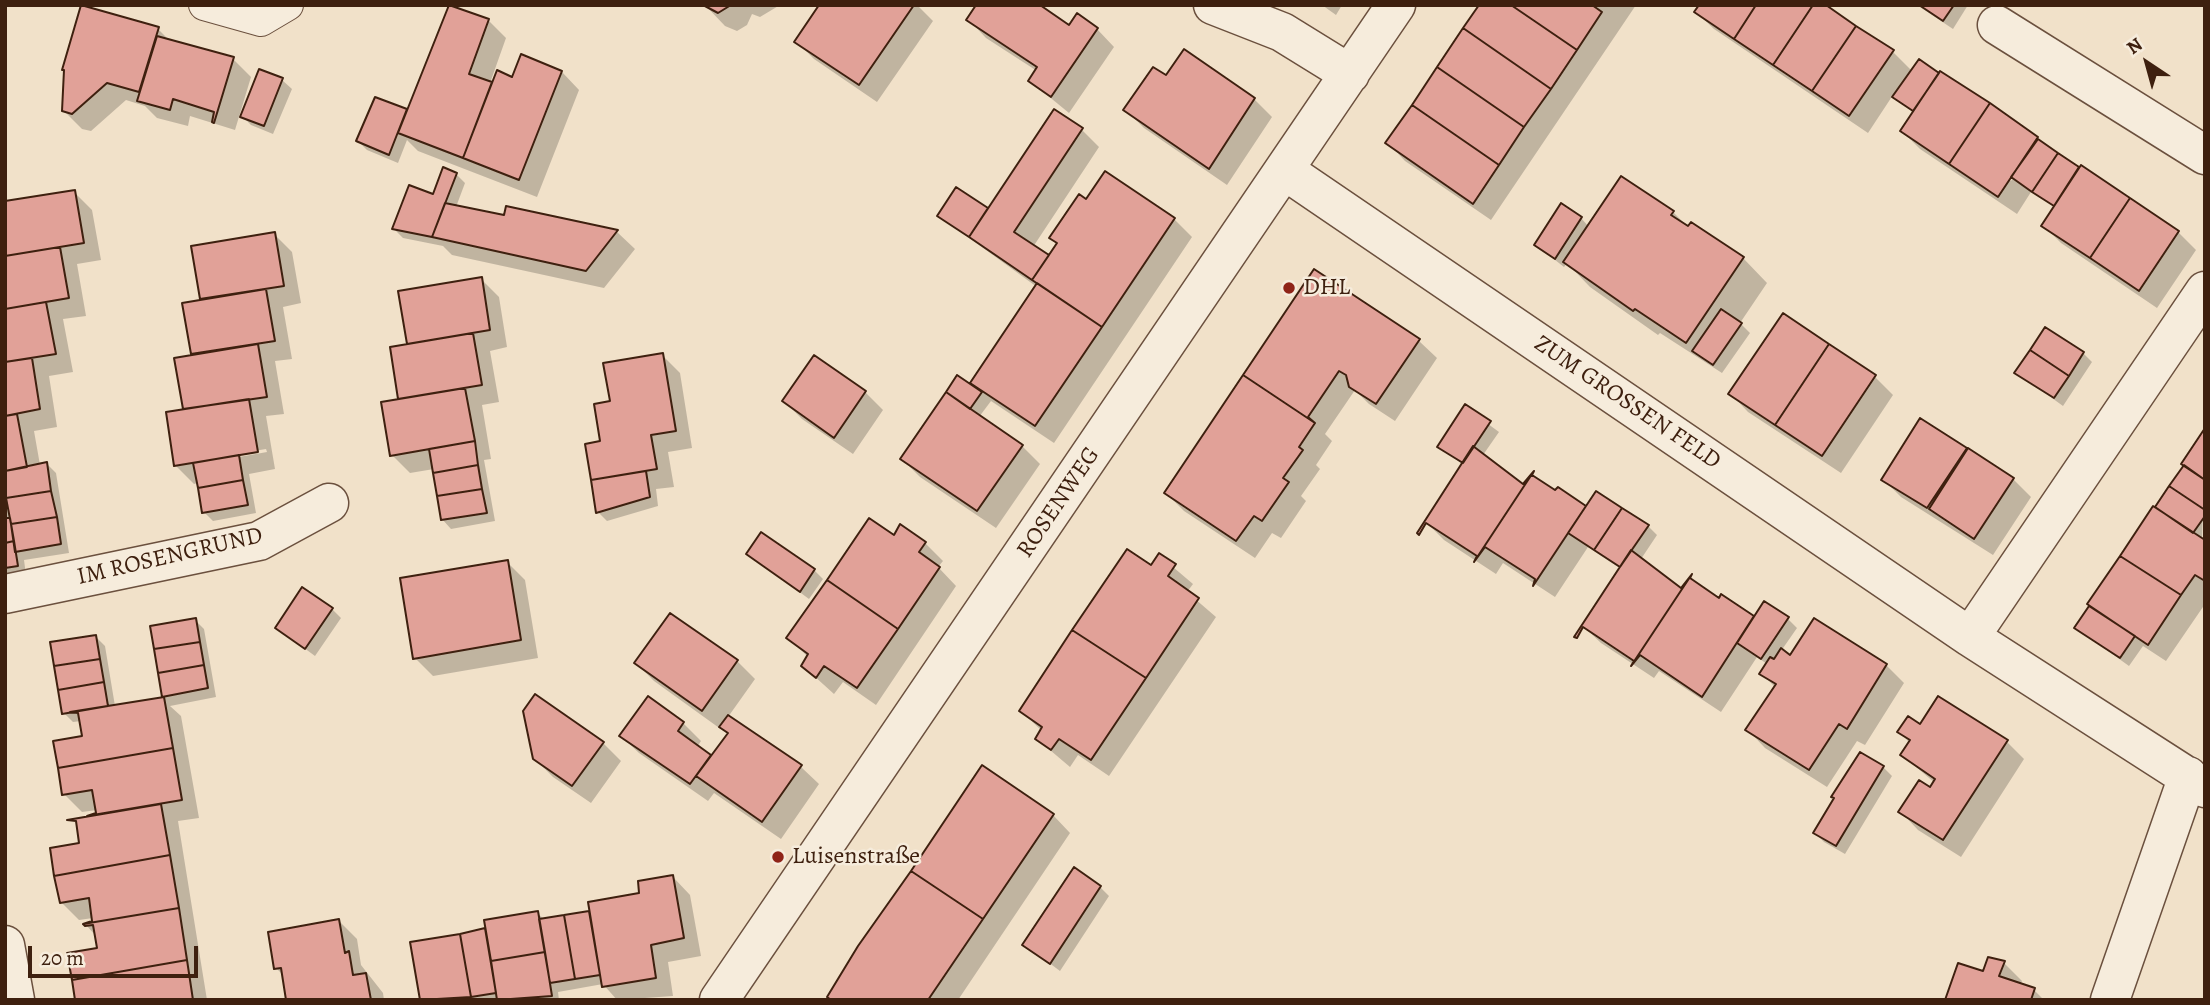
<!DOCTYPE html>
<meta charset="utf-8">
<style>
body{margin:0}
#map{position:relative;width:2210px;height:1005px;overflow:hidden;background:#f1e1c9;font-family:Alegreya,serif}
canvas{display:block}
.frame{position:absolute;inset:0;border:7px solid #3e200f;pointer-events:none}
.north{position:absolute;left:2112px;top:28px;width:70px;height:70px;-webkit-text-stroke:5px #f6ecdc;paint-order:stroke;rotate:324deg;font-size:19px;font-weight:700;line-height:28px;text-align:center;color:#3e200f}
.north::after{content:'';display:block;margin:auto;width:24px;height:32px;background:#3e200f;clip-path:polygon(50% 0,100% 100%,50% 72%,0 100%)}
.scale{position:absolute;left:28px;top:946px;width:170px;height:32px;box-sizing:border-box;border:4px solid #3e200f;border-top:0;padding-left:9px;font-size:21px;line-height:24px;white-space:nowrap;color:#3e200f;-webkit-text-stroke:5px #f6ecdc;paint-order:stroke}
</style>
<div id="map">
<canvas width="2210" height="1005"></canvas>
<div class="frame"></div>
<div class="north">N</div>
<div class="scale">20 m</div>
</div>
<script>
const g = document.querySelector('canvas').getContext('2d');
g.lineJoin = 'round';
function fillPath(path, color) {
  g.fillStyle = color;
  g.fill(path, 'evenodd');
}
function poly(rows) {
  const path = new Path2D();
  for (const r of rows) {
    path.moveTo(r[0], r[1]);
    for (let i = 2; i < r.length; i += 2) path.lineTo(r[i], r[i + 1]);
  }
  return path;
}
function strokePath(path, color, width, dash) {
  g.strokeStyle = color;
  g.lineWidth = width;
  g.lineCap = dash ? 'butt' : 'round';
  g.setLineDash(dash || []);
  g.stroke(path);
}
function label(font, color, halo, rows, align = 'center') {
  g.font = font + ' Alegreya,serif';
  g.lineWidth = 5;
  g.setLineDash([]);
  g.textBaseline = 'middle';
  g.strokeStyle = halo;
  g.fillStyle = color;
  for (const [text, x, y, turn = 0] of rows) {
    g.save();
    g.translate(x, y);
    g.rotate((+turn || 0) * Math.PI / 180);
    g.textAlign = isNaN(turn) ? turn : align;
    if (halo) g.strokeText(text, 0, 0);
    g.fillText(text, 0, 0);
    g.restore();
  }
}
fillPath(poly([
 [705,5,780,5,760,17,752,14,747,25,737,31,725,26],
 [821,5,917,5,933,21,877,102,814,59,796,41],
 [1322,5,1342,5,1336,15],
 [1481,5,1636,5,1491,220,1405,161,1388,143],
 [1917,5,1968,5,1953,29],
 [450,7,489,21,506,38,490,83,562,72,579,90,537,197,418,151,407,140,398,163,367,150,358,141,406,111,408,113],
 [1696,12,1892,51,1912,71,2037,138,2047,148,2178,232,2196,250,2157,308,2061,243,2043,225,2055,207,2031,192,2017,214,1920,149,1902,131,1914,113,1893,95,1868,133,1714,29],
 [2032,143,2035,145,2011,181,2008,179],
 [969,20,1097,29,1114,47,1069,113,1030,81,1037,71,986,38],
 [158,29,170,41,233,59,251,77,235,130,190,116,188,126,157,118,145,106,126,100,91,131,82,129,64,111],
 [1184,52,1254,99,1272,117,1227,185,1144,128,1126,110,1167,78],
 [260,71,282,80,292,89,273,134,251,125,242,116],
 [1082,130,1099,147,1033,247,1049,257,1058,244,1052,238,1087,201,1174,219,1192,237,1054,443,991,401,979,417,1022,446,1040,464,996,528,920,477,902,459,979,390,972,383,1037,287,939,216,957,189,987,210],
 [456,174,465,183,456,207,505,218,507,208,617,232,635,249,604,288,452,255,443,246,403,238,394,229],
 [74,192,92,210,101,260,77,264,86,316,63,319,73,372,49,376,57,427,34,431,40,465,47,464,56,473,69,553,24,560,26,575,5,578,5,203],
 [1673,212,1689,228,1743,258,1767,283,1740,323,1750,333,1722,373,1660,333,1658,335,1590,287,1567,263,1564,267,1536,245,1581,218,1589,227],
 [274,234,292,252,301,303,283,307,292,359,275,361,284,414,266,416,275,469,249,474,256,513,213,521,204,512,198,483,194,484,176,466,185,411,176,359,193,356,184,304,202,300,193,248],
 [266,449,267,452,239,457,236,454],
 [1315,271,1419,341,1437,358,1395,421,1369,404,1355,390,1325,434,1332,441,1316,465,1320,469,1301,496,1306,501,1281,538,1272,533,1255,558,1184,511,1166,493],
 [481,279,499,297,507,347,490,351,499,402,482,405,491,459,484,460,495,521,451,529,442,519,434,469,410,473,392,455,400,400,392,349,409,345,400,292],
 [2083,353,2092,362,2063,406,2016,372],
 [662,355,680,373,692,448,668,452,674,487,656,489,658,506,607,521,598,512,593,479,612,402],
 [814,358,865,392,883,410,853,454,802,419,784,401],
 [1875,377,1893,395,1841,473,1748,412,1731,394],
 [1465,407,1499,432,1483,455,1516,482,1524,486,1556,492,1587,508,1648,526,1657,535,1641,559,1682,590,1719,600,1721,596,1755,618,1788,619,1797,628,1781,651,1791,657,1886,665,1904,683,1865,745,1857,741,1827,787,1765,748,1748,730,1775,687,1762,674,1767,664,1757,657,1721,712,1659,671,1654,678,1601,643,1583,626,1621,569,1588,547,1555,597,1503,563,1496,574,1444,540,1426,522,1463,465,1440,446],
 [1921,420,2013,479,2031,497,1993,555,1901,497,1883,479],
 [2205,431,2202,542,2205,543,2205,604,2166,661,2143,646,2129,666,2076,628,2186,466],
 [2103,613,2128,630,2126,632,2101,615],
 [894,537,925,543,943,561,938,567,956,586,876,705,843,682,834,694,803,666,808,657,789,638],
 [748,554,814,570,823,579,809,599],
 [1160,556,1193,584,1187,592,1216,617,1109,776,1078,755,1070,767,1037,739,1042,731,1021,711],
 [507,562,525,580,538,658,433,676,415,658],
 [332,609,341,618,315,656,277,628],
 [195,620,204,629,216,697,170,706,181,716,199,818,178,821,207,1000,77,1000,99,949,96,936,86,925,94,922,93,918,79,920,61,902,81,845,77,820,98,814,97,810,82,812,64,794,84,737,81,721,73,722,64,713,96,637,105,646,115,706,164,698,152,627],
 [737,661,755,679,728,717,801,767,819,784,781,839,714,793,708,801,639,753,621,736,648,699,683,723,701,741,697,747,711,757,729,735,654,681,636,663],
 [536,697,603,743,621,761,591,803,553,777,534,758],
 [1921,727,2006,741,2024,759,1961,857,1918,830,1901,812,1935,783,1902,755,1910,743,1899,732],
 [1883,767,1892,776,1845,854,1824,842,1815,833,1835,799],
 [1053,815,1070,833,958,1000,832,1000],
 [673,877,690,895,701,956,668,962,673,996,617,1000,603,984,558,992,559,1000,421,1000,412,943,487,930,537,913,545,920,589,913,592,916],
 [1100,887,1109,896,1060,971,1024,944],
 [339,921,357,939,361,965,383,993,384,1000,287,1000,284,976,276,968],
 [2004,963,2022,981,2020,985,2034,990,2044,1000,1947,1000]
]), '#0003');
const building = poly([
 [81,5,159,27,139,92,107,83,72,114,62,111,64,70,62,70,81,5],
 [449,5,489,19,469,74,492,82,463,158,398,133,449,5],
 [703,5,731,5,718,13,703,5],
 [819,5,914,5,859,85,794,42,819,5],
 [976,5,1040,5,1069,25,1077,13,1098,28,1051,97,1028,81,1037,67,966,20,976,5],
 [1479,5,1511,5,1577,50,1551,89,1463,28,1479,5],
 [1511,5,1592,5,1602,12,1577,50,1511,5],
 [1756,5,1734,39,1694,12,1699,5,1756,5],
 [1756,5,1813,5,1773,65,1734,39,1756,5],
 [1813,5,1826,5,1856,26,1812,91,1773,65,1813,5],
 [1919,5,1954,5,1943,21,1919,5],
 [1856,26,1894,50,1849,116,1812,91,1856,26],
 [1463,28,1551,89,1524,127,1437,67,1463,28],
 [157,36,234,57,214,123,212,122,214,112,173,99,170,110,137,101,157,36],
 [1184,49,1255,98,1209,169,1123,110,1153,67,1166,75,1184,49],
 [521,54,562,71,519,180,463,158,497,70,512,77,521,54],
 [1919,59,1939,73,1913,111,1892,97,1919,59],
 [1437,67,1524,127,1499,165,1412,105,1437,67],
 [259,69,283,78,264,126,240,117,259,69],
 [1940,71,1990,103,1949,164,1900,131,1940,71],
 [375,97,407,109,389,155,356,141,375,97],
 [1990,103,2038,137,1998,197,1949,164,1990,103],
 [1412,105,1499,165,1473,204,1385,143,1412,105],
 [1054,109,1083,128,1014,232,1049,255,1032,280,969,237,1054,109],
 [2038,139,2058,153,2032,192,2011,177,2038,139],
 [2058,153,2079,167,2054,206,2032,192,2058,153],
 [2081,165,2130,198,2090,258,2041,226,2081,165],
 [443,167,457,173,432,237,392,229,409,185,433,194,443,167],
 [1105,171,1175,218,1102,327,1032,280,1057,243,1049,238,1079,194,1086,199,1105,171],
 [1621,176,1674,211,1671,215,1688,226,1691,222,1744,257,1686,343,1635,309,1633,311,1563,262,1621,176],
 [956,187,988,208,969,237,937,216,956,187],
 [75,190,84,243,5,256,5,201,75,190],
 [2130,198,2179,231,2139,291,2090,258,2130,198],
 [445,203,504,215,506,206,618,230,586,271,432,237,445,203],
 [1561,203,1582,217,1555,259,1534,245,1561,203],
 [275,232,284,286,200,299,191,246,275,232],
 [60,247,69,298,5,309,5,256,60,247],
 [1314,269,1420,339,1376,404,1349,387,1346,375,1339,371,1308,417,1315,423,1243,375,1314,269],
 [482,277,490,330,407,344,398,291,482,277],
 [1037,283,1102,327,1035,426,970,383,1037,283],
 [266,289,275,341,191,354,182,303,266,289],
 [46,302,56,354,5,362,5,309,46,302],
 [1721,309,1742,323,1713,365,1692,351,1721,309],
 [1783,313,1829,344,1775,425,1728,394,1783,313],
 [2045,327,2084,352,2069,376,2030,350,2045,327],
 [473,333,482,385,398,399,390,347,473,333],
 [258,344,267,397,183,409,174,358,258,344],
 [1829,344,1876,375,1822,456,1775,425,1829,344],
 [2030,350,2069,376,2054,398,2014,373,2030,350],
 [663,353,676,431,651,435,657,469,591,480,585,444,600,441,594,404,610,401,603,363,663,353],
 [814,355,866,391,834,438,782,401,814,355],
 [32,358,40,409,5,416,5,362,32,358],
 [957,375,982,392,970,409,946,392,957,375],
 [1243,375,1315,423,1299,447,1303,450,1283,478,1289,482,1262,521,1254,516,1236,541,1164,493,1243,375],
 [465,388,475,441,390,456,381,402,465,388],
 [946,392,1023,445,977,511,900,459,946,392],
 [249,399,258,452,174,466,166,412,249,399],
 [1465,404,1491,421,1463,463,1437,447,1465,404],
 [17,414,27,467,5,471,5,416,17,414],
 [1920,418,1967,448,1927,508,1881,480,1920,418],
 [2205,428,2205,480,2181,464,2205,428],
 [475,441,478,465,433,473,429,449,475,441],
 [1473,446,1523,484,1534,471,1474,562,1477,556,1426,523,1419,535,1417,533,1473,446],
 [1968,448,2014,478,1974,539,1929,509,1968,448],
 [239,455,243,480,198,488,193,463,239,455],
 [47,462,51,491,6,498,5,471,47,462],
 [478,465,482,489,437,496,433,473,478,465],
 [2184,465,2205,480,2205,510,2169,486,2184,465],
 [646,471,650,497,596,513,591,480,646,471],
 [1534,471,1532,475,1555,490,1558,487,1586,506,1533,586,1535,579,1485,547,1474,562,1534,471],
 [243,480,248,505,202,513,198,488,243,480],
 [2169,486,2205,510,2205,516,2193,533,2155,507,2169,486],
 [482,489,487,513,441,520,437,496,482,489],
 [51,491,57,517,11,524,6,498,51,491],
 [1596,491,1622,508,1594,550,1568,533,1596,491],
 [2153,506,2205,540,2205,581,2195,575,2181,595,2120,556,2153,506],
 [1622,508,1649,525,1620,567,1594,550,1622,508],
 [57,517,61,544,15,552,11,524,57,517],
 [5,518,10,518,14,541,5,543,5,518],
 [869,518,894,535,900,524,926,542,919,552,940,567,898,629,827,580,869,518],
 [761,532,815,569,800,592,746,554,761,532],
 [14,541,18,566,5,568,5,543,14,541],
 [1127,549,1151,565,1159,553,1176,564,1168,576,1199,598,1146,678,1072,630,1127,549],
 [1631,550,1681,588,1692,574,1631,666,1634,661,1583,627,1577,638,1574,637,1631,550],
 [2120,556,2181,595,2148,645,2087,604,2120,556],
 [508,560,521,640,413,659,400,578,508,560],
 [1692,574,1690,578,1719,598,1721,594,1754,616,1702,697,1640,655,1631,666,1692,574],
 [827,580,898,629,857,688,824,666,816,678,801,666,808,654,786,638,827,580],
 [302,587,333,608,305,649,275,628,302,587],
 [1764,601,1789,617,1761,659,1737,643,1764,601],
 [2089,606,2135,636,2120,658,2074,628,2089,606],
 [670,613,738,660,702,711,634,663,670,613],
 [196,618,200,642,154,649,150,626,196,618],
 [1814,618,1887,664,1847,729,1839,724,1809,770,1745,730,1776,684,1759,674,1770,657,1774,659,1781,648,1790,655,1814,618],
 [1072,630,1146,678,1091,760,1059,739,1051,750,1035,739,1042,727,1019,711,1072,630],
 [96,635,100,659,54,666,50,642,96,635],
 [200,642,204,665,158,673,154,649,200,642],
 [100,659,104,682,58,690,54,666,100,659],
 [204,665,208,688,162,697,158,673,204,665],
 [104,682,108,706,62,714,58,690,104,682],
 [535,694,604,742,572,786,533,759,523,711,535,694],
 [648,696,684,722,678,731,711,755,690,784,619,736,648,696],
 [1938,696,2008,740,1943,840,1898,812,1919,780,1930,787,1935,779,1900,755,1910,740,1897,732,1908,716,1920,724,1938,696],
 [164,697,173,748,58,768,53,741,82,736,78,713,70,712,164,697],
 [728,715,802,765,762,822,696,776,728,733,719,727,728,715],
 [173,748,182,800,87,816,96,813,92,790,62,795,58,768,173,748],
 [1860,752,1884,766,1836,846,1813,833,1834,798,1831,797,1860,752],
 [982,765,1054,814,983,919,911,871,982,765],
 [161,804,170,855,54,876,50,848,79,843,76,821,67,820,161,804],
 [170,855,179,908,83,924,92,921,89,898,60,903,54,876,170,855],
 [1074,867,1101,886,1050,964,1022,945,1074,867],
 [911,871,983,919,928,1000,831,1000,827,997,858,946,911,871],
 [673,875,684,938,651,945,656,978,602,987,588,902,639,893,638,881,673,875],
 [179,908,187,960,72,980,67,953,97,948,93,925,85,926,83,924,179,908],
 [538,911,545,952,491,961,484,920,538,911],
 [589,911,600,975,575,979,564,915,589,911],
 [564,915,575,979,550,983,539,919,564,915],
 [339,919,345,953,349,951,353,975,366,973,371,1000,286,1000,281,968,274,969,268,932,339,919],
 [485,928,496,993,471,997,460,934,485,928],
 [460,934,471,997,420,1000,410,942,460,934],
 [545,952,552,996,497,1000,491,961,545,952],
 [1988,957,2005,961,1999,976,2035,988,2031,1000,1945,1000,1958,963,1983,971,1988,957],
 [187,960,193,1000,75,1000,72,980,187,960]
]);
fillPath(building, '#e1a198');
strokePath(building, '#3e200f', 2);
const service = poly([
 [204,5,261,21,288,5]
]);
const minor = poly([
 [1213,5,1282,32,1350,74],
 [1997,25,2205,155],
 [1284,170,1970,637,2205,788],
 [5,594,259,541,329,503],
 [1970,637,2205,291],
 [5,945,15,1000],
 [719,1000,1396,5],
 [2110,1000,2188,776]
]);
strokePath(service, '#6b503e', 32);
strokePath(minor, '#6b503e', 41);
strokePath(service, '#f6ecdc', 30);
strokePath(minor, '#f6ecdc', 38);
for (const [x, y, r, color] of [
 [1289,288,7,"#8f2418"],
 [778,857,7,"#8f2418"]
]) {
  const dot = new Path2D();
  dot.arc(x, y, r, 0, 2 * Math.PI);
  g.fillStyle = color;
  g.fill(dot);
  strokePath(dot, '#f6ecdc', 2.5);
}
label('24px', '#3e200f', '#f6ecdc', [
 ["DHL",1303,288],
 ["Luisenstraße",792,857]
], 'left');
label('24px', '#3e200f', '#f6ecdc', [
 ["ZUM GROSSEN FELD",1627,403,34],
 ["ROSENWEG",1059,503,-56],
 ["IM ROSENGRUND",170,557,-13]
]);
</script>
